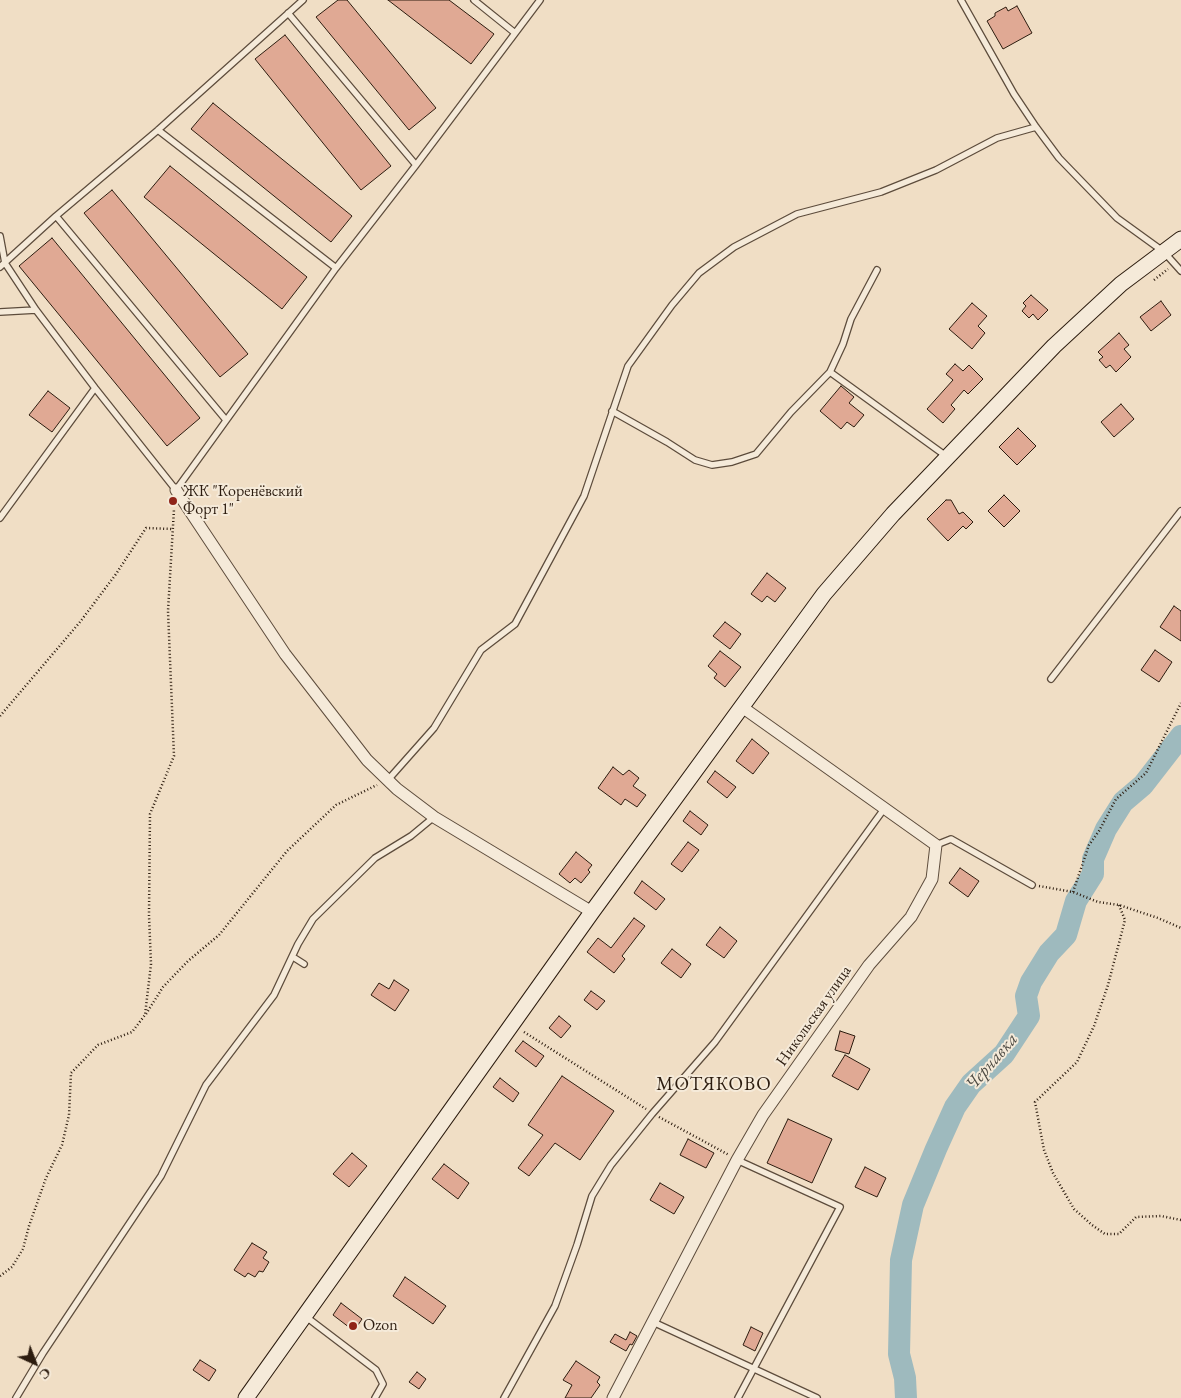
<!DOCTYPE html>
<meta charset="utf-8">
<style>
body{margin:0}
#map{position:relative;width:1181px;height:1398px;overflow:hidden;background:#f0dec5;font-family:"EB Garamond",serif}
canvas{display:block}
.north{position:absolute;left:10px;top:1338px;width:50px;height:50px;-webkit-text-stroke:4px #f5ead9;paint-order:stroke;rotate:137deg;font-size:14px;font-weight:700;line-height:20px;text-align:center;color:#2c1c0f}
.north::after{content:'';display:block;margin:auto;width:18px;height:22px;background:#2c1c0f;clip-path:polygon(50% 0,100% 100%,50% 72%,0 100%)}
</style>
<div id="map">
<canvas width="1181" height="1398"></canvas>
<div class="north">С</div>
</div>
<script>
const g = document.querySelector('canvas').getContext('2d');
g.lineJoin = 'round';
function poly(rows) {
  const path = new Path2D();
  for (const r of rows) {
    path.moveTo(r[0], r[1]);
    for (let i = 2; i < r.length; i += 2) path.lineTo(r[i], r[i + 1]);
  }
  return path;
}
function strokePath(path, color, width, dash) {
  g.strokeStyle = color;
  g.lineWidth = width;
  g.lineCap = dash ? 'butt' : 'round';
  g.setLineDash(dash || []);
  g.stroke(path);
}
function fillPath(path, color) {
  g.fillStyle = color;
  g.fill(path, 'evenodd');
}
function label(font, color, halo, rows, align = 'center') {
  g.font = font + ' "EB Garamond",serif';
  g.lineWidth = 4;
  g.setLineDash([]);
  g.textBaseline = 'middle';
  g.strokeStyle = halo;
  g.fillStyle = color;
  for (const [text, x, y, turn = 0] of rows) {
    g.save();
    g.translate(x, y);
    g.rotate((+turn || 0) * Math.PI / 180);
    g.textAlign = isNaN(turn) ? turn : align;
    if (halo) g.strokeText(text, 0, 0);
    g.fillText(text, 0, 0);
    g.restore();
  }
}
strokePath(poly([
 [906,1398,905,1378,899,1354,901,1260,913,1205,936,1149,955,1107,971,1084,1004,1054,1029,1016,1026,996,1031,982,1049,953,1066,935,1076,901,1093,874,1093,859,1106,829,1123,802,1143,785,1181,736]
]), '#9ebabe', 22);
const building = poly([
 [338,0,347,0,436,108,409,130,316,17,338,0],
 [388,0,449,0,494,34,471,64,388,0],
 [1017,6,1032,33,1003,49,987,21,995,16,995,13,1006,7,1008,11,1017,6],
 [285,35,391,166,361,190,255,59,285,35],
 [213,103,352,216,331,242,191,129,213,103],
 [170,166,307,277,282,309,144,197,170,166],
 [112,190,248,354,220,377,84,213,112,190],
 [52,238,200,418,167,446,19,266,52,238],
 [1031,295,1048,310,1038,320,1033,314,1029,318,1022,311,1026,306,1023,303,1031,295],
 [1161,301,1171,315,1151,331,1140,317,1161,301],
 [972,303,987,316,978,326,985,333,972,349,949,329,972,303],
 [1119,333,1129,345,1124,349,1131,357,1116,372,1110,365,1106,368,1099,360,1103,357,1098,352,1119,333],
 [955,364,963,371,969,365,983,379,968,394,964,390,951,405,955,409,943,423,927,409,953,380,946,374,955,364],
 [841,386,854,397,849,403,864,415,854,427,847,422,841,429,820,411,841,386],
 [48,391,70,408,52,432,29,415,48,391],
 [1121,404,1134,419,1114,437,1101,422,1121,404],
 [1018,428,1036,446,1017,465,999,447,1018,428],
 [1004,495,1020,511,1004,527,988,511,1004,495],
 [946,500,951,500,959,514,963,512,973,522,966,529,963,526,948,541,927,519,946,500],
 [767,573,786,588,775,602,767,596,762,602,751,594,767,573],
 [1174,606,1181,611,1181,641,1160,627,1174,606],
 [725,622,741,634,730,649,713,636,725,622],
 [1155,650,1172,662,1159,682,1141,670,1155,650],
 [720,651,741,667,725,687,714,678,717,674,708,666,720,651],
 [752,739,769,753,753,774,736,761,752,739],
 [613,767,623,775,629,770,639,778,633,786,646,795,637,807,625,799,621,805,598,788,613,767],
 [715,771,736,787,727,798,707,782,715,771],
 [690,811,708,825,701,835,683,821,690,811],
 [688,842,699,850,682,872,671,864,688,842],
 [576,852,592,865,588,870,590,872,581,883,575,878,570,883,559,874,576,852],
 [960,868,979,881,968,897,949,883,960,868],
 [642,881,665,899,656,910,634,893,642,881],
 [634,918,645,926,622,956,625,959,614,973,587,952,598,938,611,948,634,918],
 [720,927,737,941,724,958,706,945,720,927],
 [672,949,691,964,681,978,661,963,672,949],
 [394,980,409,990,395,1011,371,995,379,983,389,989,394,980],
 [591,991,605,1001,597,1010,584,1000,591,991],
 [559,1016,571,1026,561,1038,549,1028,559,1016],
 [840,1031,855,1036,849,1054,835,1050,840,1031],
 [523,1041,544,1056,536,1067,515,1051,523,1041],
 [845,1055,870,1069,858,1090,832,1076,845,1055],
 [562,1076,614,1111,580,1160,555,1143,529,1176,518,1168,543,1135,528,1125,562,1076],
 [500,1078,519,1093,513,1102,493,1087,500,1078],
 [788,1119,832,1139,812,1183,767,1163,788,1119],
 [688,1139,714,1153,706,1168,680,1155,688,1139],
 [352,1153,367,1166,349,1187,333,1174,352,1153],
 [444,1164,469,1183,458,1199,432,1179,444,1164],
 [865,1167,886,1178,877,1197,855,1187,865,1167],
 [660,1183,684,1197,674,1214,650,1200,660,1183],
 [252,1243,267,1252,263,1258,269,1262,263,1272,259,1271,255,1277,248,1273,245,1277,234,1270,252,1243],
 [405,1277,446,1306,433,1324,393,1296,405,1277],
 [341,1303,362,1319,354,1331,333,1315,341,1303],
 [751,1327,763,1333,755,1351,743,1345,751,1327],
 [630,1332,637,1336,632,1345,630,1344,626,1351,610,1342,615,1334,626,1340,630,1332],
 [200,1360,216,1370,209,1381,193,1370,200,1360],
 [576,1361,600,1377,597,1382,600,1385,591,1398,565,1398,572,1385,563,1380,576,1361],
 [417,1372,426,1379,419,1389,409,1382,417,1372]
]);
fillPath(building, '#e0a994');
strokePath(building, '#2c1c0f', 1);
const lane = poly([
 [474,0,515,33],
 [961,0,1014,94,1036,127,1059,158,1117,218,1164,252,1181,271],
 [288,13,416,165],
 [158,130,336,268],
 [56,216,226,420],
 [0,236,5,263,36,310,95,388,176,490,336,268,416,165,540,0],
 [0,267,56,216,158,130,303,0],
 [0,312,36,310],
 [830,372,946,456],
 [612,411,667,442,695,460,712,465,732,462,756,454,791,412,830,372,843,344,851,319,877,270],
 [0,518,95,388],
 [1051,679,1181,511],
 [387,781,434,728,481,650,515,624,584,496,628,366,672,305,699,273,734,247,797,214,881,192,936,170,997,138,1036,127],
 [936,845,951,839,1032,885],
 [293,957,304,964],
 [737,1160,840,1207,738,1398],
 [305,1316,376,1370,383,1384,375,1398],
 [653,1322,817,1398],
 [16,1398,43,1353,161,1176,206,1085,274,995,298,944,313,919,375,858,411,836,434,817],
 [504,1398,555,1306,577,1245,592,1196,611,1165,652,1114,715,1042,884,809]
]);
const street = poly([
 [176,490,285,654,367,760,397,789,434,817,592,912],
 [613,1398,737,1160,763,1115,869,965,911,917,932,879,936,845,742,707]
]);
const secondary = poly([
 [246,1398,592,912,824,594,893,514,1054,346,1121,284,1181,239]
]);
strokePath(lane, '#5d4c3c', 8);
strokePath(street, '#5d4c3c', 13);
strokePath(secondary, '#2c1c0f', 17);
strokePath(poly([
 [1154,280,1168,269],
 [0,716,80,622,116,574,146,528,173,529],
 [1039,886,1073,892,1098,902,1119,905,1158,918,1181,928],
 [1073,892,1089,845,1099,831,1116,799,1146,773,1181,703],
 [1119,905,1125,920,1108,985,1094,1026,1077,1062,1035,1102,1044,1150,1053,1173,1074,1209,1092,1225,1105,1234,1119,1234,1136,1217,1161,1216,1181,1220],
 [146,1014,163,987,188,961,219,935,287,851,336,805,377,785],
 [524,1032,646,1109],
 [659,1117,729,1155],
 [0,1276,12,1267,23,1249,29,1226,46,1178,62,1145,69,1115,71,1073,98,1045,132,1032,145,1015,151,964,149,915,150,814,174,756,168,611,174,509]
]), '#2c1c0f', 2.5, [1, 2.5]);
strokePath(lane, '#f5ead9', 5.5);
strokePath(street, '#f5ead9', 11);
strokePath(secondary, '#f5ead9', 15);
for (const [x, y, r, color] of [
 [173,501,5,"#8f2418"],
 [353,1326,5,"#8f2418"]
]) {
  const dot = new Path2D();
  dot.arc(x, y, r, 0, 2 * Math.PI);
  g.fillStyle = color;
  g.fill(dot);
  strokePath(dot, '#f5ead9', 2);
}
label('16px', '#2c1c0f', '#f5ead9', [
 ["ЖК \"Коренёвский",183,492],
 ["Форт 1\"",183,510],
 ["Ozon",363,1326]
], 'left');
label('16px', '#2c1c0f', '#f5ead9', [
 ["Никольская улица",814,1016,-55]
]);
label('italic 18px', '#4e4b44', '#f5ead9', [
 ["Чернавка",992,1062,-49]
]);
g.letterSpacing = '1px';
label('19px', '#2c1c0f', '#f5ead9', [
 ["МОТЯКОВО",714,1085]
]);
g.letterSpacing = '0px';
</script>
